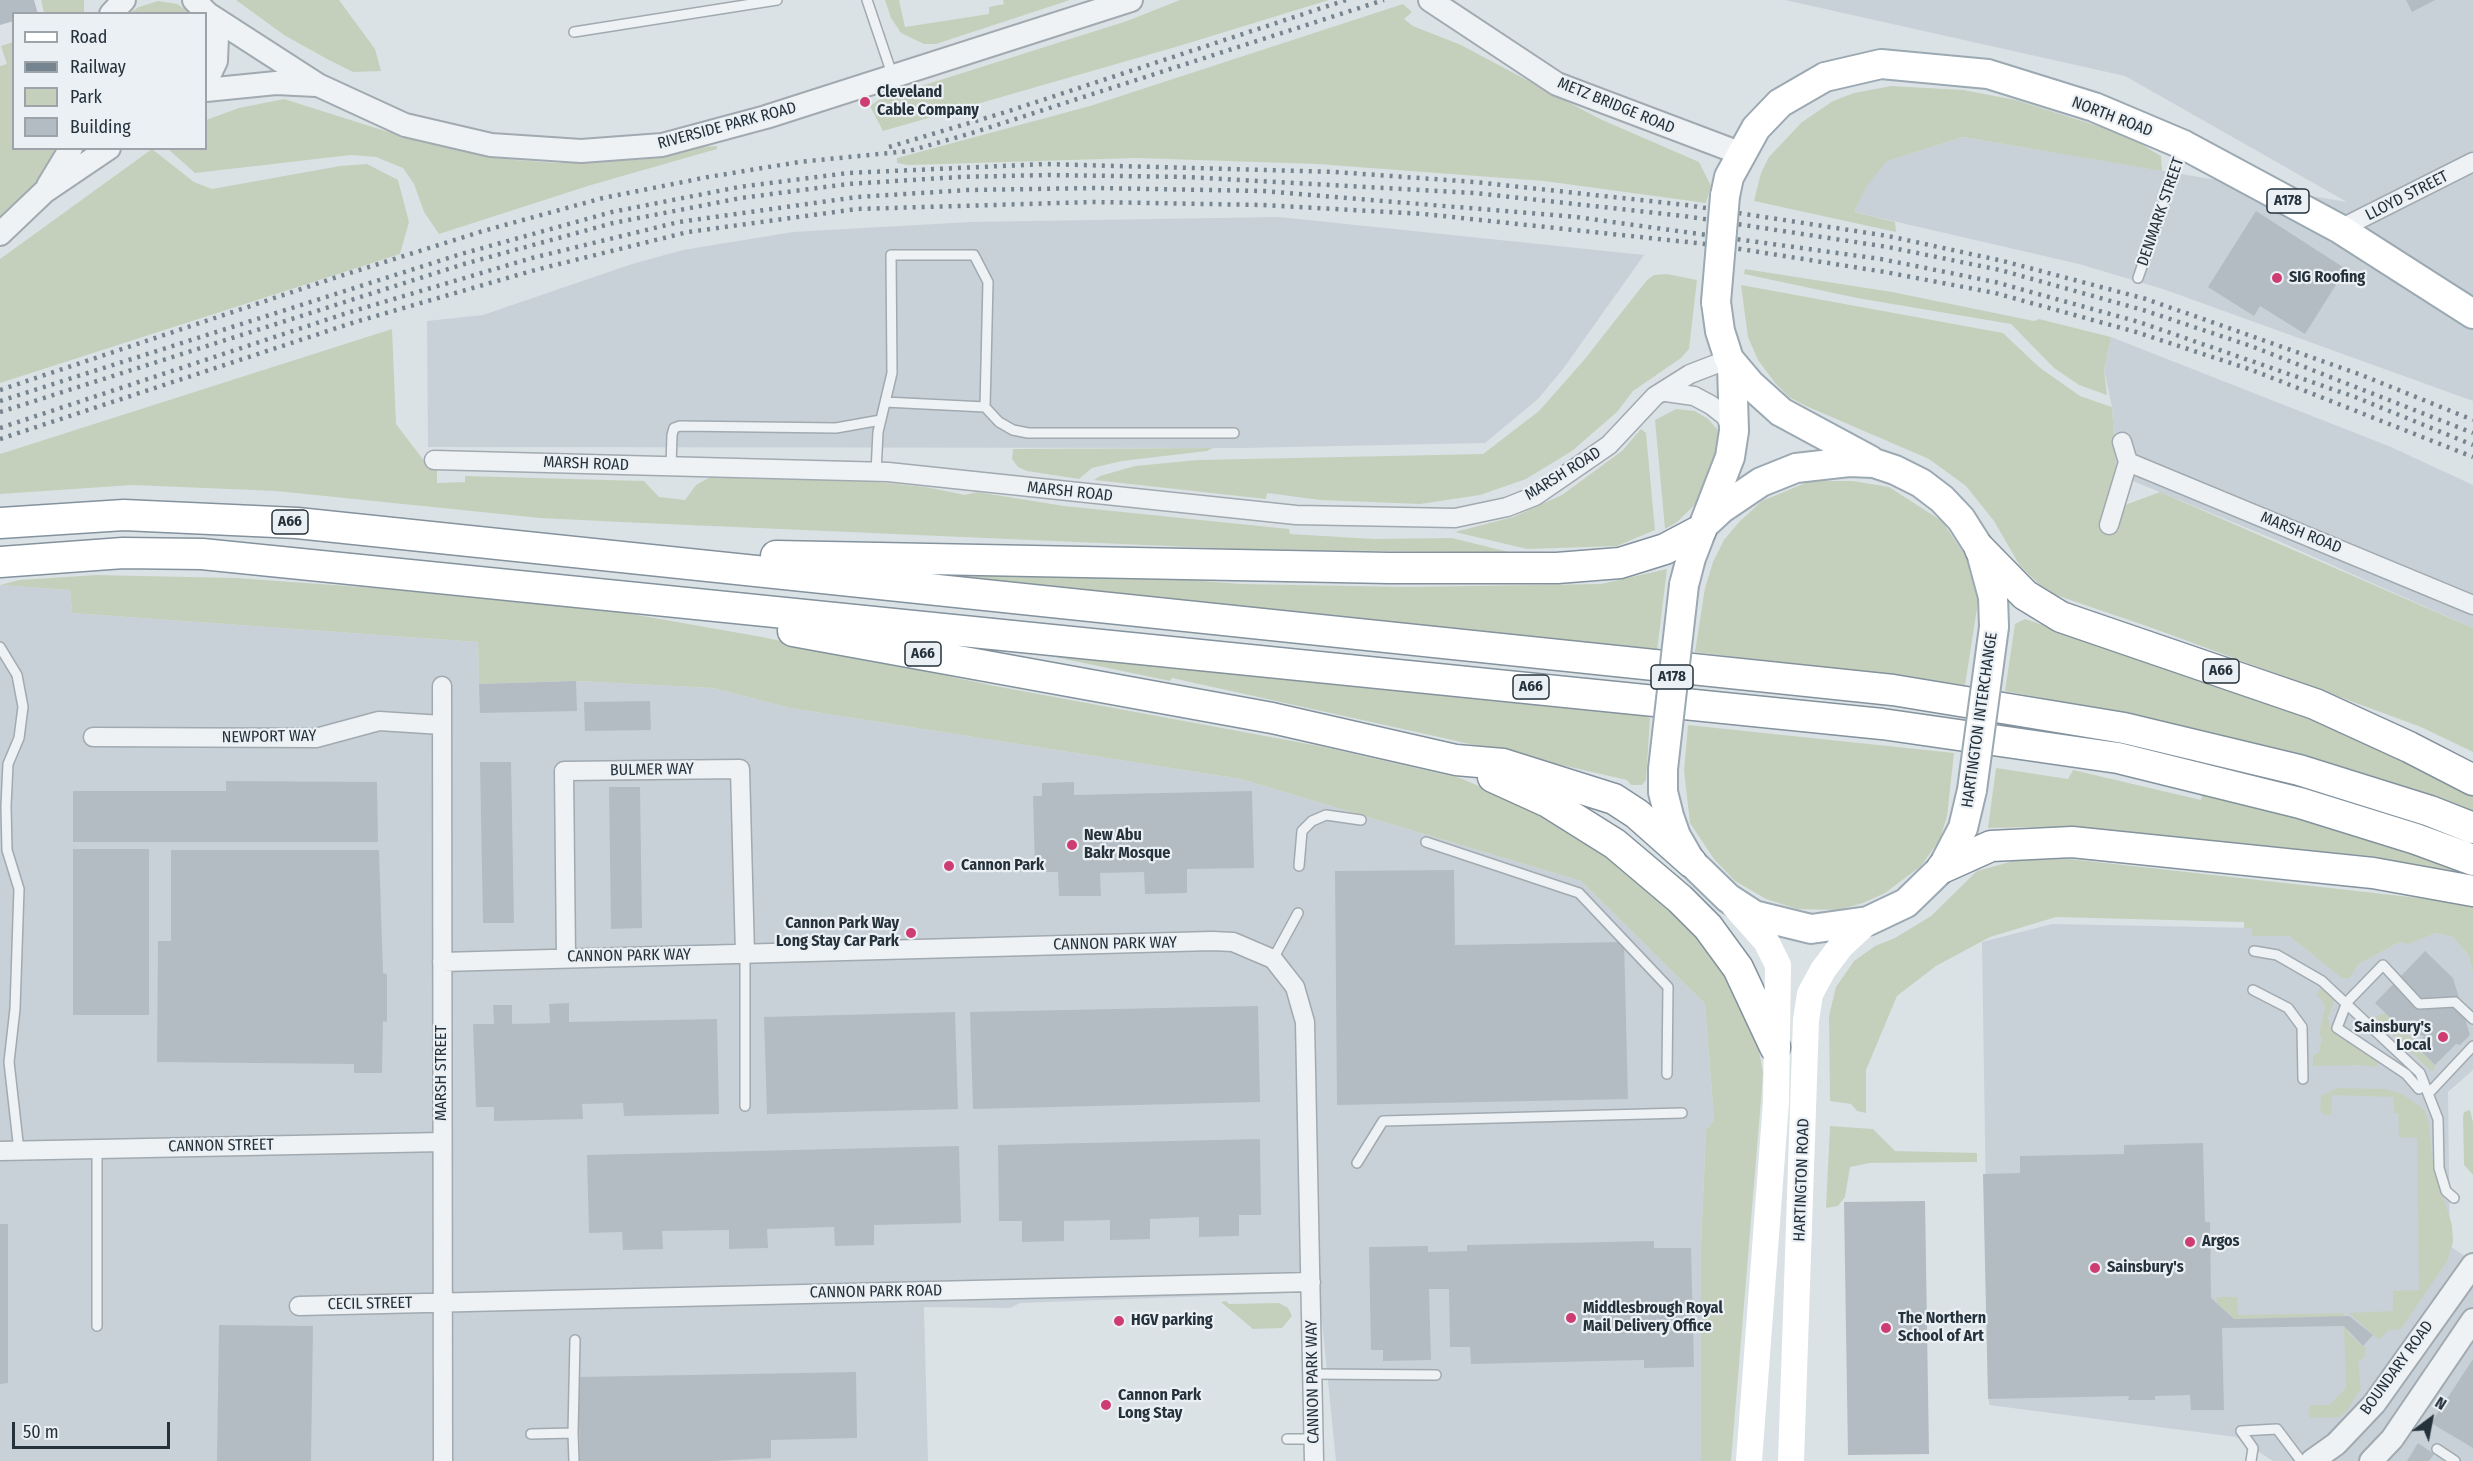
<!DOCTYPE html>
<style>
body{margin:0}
#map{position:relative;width:2473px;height:1461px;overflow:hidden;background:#dbe2e6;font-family:"Fira Sans Condensed",sans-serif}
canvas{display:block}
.legend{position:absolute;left:12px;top:12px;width:195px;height:138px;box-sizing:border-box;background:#ebf0f4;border:2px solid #9ca4aa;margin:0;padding:8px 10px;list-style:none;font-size:18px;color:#25323c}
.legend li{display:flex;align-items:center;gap:12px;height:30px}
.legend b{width:30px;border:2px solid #9ca4aa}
.north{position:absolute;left:2401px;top:1389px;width:60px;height:60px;-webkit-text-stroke:4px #ebf0f4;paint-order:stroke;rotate:32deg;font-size:16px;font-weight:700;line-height:24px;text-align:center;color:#25323c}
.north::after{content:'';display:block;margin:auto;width:21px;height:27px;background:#25323c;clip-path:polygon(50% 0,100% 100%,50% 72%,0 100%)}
.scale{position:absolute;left:12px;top:1422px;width:158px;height:27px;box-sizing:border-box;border:3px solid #25323c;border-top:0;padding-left:8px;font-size:18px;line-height:21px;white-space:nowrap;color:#25323c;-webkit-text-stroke:4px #ebf0f4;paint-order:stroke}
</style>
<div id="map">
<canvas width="2473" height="1461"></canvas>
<ul class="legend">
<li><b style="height:8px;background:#fff"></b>Road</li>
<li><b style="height:8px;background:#75848f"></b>Railway</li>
<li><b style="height:16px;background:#c5d0bc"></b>Park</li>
<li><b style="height:16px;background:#b3bcc3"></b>Building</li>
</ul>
<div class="north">N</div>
<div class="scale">50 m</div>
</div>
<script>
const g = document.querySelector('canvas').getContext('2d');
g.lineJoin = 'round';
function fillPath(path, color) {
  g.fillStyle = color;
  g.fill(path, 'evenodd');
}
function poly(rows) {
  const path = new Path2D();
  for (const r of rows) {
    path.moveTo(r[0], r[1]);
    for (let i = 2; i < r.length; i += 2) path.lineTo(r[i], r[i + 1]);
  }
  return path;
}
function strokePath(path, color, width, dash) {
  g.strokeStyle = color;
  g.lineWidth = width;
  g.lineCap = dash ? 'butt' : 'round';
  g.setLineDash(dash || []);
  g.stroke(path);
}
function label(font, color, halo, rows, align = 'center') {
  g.font = font + ' "Fira Sans Condensed",sans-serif';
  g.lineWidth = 4.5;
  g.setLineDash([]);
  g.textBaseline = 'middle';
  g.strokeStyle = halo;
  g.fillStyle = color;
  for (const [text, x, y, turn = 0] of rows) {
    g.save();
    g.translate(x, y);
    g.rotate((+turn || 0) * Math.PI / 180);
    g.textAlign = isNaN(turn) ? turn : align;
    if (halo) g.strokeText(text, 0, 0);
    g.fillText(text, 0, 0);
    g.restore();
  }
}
fillPath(poly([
 [1785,0,2473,0,2473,401,2163,289,2079,264,1854,212,1866,185,1886,161,1963,137,2347,202,2125,76],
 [1279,217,1644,255,1563,369,1538,399,1485,443,1242,448,428,447,427,321,483,315,632,264,683,250,793,232,970,222],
 [2111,337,2391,447,2473,485,2473,628,2276,540,2116,474,2112,407,2104,370],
 [0,585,70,590,72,613,478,642,479,684,576,681,713,688,790,708,1241,779,1581,881,1705,1004,1714,1120,1706,1130,1701,1246,1701,1461,1336,1461,1319,1292,1020,1303,1010,1308,924,1307,928,1461,0,1461],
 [2052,924,2253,928,2252,936,2289,936,2343,978,2350,978,2359,964,2400,942,2435,933,2453,937,2469,956,2473,974,2473,1070,2448,1092,2450,1246,2473,1262,2473,1461,2273,1461,2236,1437,1989,1405,1982,942]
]), '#c9d1d8');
fillPath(poly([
 [41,0,84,0,84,13,44,13],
 [236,0,339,0,375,49,381,71,353,72,327,59,284,35],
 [885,0,899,0,905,27,989,14,989,7,1004,4,1003,0,1070,0,936,44,924,44,901,33,891,18],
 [1180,0,1329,0,1179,46,883,131,870,106,880,99,1127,21],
 [158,1,177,4,191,13,129,13,139,7],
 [1403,4,1412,12,1404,19,1413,26,1461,45,1600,119,1699,162,1711,186,1706,203,1544,181,1317,164,1136,158,908,165,897,163,897,158,1090,106],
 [13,42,14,148,64,149,45,180,0,220,0,66,7,64,1,46],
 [1891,86,1963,90,2016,100,2101,127,2139,143,2161,156,2162,171,1963,137,1887,161,1867,185,1854,212,1895,222,1896,232,1754,201,1761,173,1769,157,1802,122,1833,101,1854,93],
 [284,99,417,141,515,160,557,163,595,162,646,159,700,147,717,146,717,149,591,185,439,234,424,212,414,184,403,168,376,157,351,155,195,173,168,149,206,148,206,120,239,108],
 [152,149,194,182,212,189,340,166,367,164,398,180,409,222,400,254,0,383,0,259],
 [1745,269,1892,292,2034,321,2039,319,2111,337,2104,370,2107,395,2079,385,2054,368,2011,324,1857,298,1744,274],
 [1667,274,1697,280,1689,349,1681,358,1633,391,1617,412,1572,451,1526,479,1480,495,1420,504,1320,500,1267,493,1266,499,1094,480,1100,476,1135,466,1198,460,1483,454,1539,411,1584,360,1647,280,1654,275],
 [1741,285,2003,333,2039,367,2080,396,2112,407,2116,467,2101,527,2118,531,2125,505,2160,492,2473,628,2473,752,2421,727,2155,629,2047,592,2020,566,1994,521,1966,486,1929,459,1806,406,1789,397,1775,383,1758,360,1748,337],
 [392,329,396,424,425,462,437,466,437,483,465,482,465,476,644,481,659,497,685,500,696,485,712,476,868,481,926,487,965,495,977,492,1064,506,1289,529,1290,534,1374,539,1452,538,1525,556,1457,552,1237,549,643,523,540,518,276,491,133,485,0,494,0,454],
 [1676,409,1695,411,1708,419,1718,430,1723,445,1704,496,1677,522,1665,529,1655,420],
 [1641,429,1646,433,1655,530,1617,546,1527,549,1455,532,1513,517,1562,495,1622,451],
 [1213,448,1207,451,1122,461,1092,468,1079,479,1027,471,1018,467,1012,459,1013,449],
 [1823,481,1853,481,1889,487,1942,521,1966,557,1978,602,1965,685,1695,652,1705,588,1713,562,1724,540,1739,522,1762,501,1808,482],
 [1667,569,1657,651,1250,610,901,571,1150,577,1241,584,1407,587,1601,584],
 [96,575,236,578,375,588,620,612,762,637,995,686,1319,746,1460,778,1544,814,1602,850,1700,937,1737,992,1756,1034,1763,1073,1761,1100,1731,1461,1701,1461,1701,1246,1706,1130,1714,1120,1705,1004,1581,881,1241,779,790,708,713,688,576,681,479,684,478,642,72,613,70,590,0,585,19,580],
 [2025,619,2284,705,2473,791,2473,812,2334,765,2220,735,2122,713,2005,691,2015,624],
 [1036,653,1630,710,1650,718,1646,780,1642,785,1631,785,1627,780,1439,737,1172,678,1170,681],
 [1688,725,1954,753,1947,816,1940,839,1921,866,1885,893,1863,903,1839,910,1797,909,1766,899,1735,881,1714,859,1690,823,1684,771],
 [1996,768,2068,779,2073,770,2201,800,2203,793,2373,839,2456,870,2456,875,2379,863,2378,857,2145,834,2030,827,1988,828],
 [2070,859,2473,904,2473,974,2469,956,2453,937,2435,933,2409,944,2400,942,2359,964,2350,978,2342,978,2289,936,2252,936,2252,928,2244,928,2244,922,2056,917,1990,937,1936,966,1897,996,1866,1070,1866,1113,1857,1111,1851,1104,1830,1101,1829,1016,1836,987,1854,961,1875,946,1895,938,1931,916,1977,871,2017,860],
 [2320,988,2335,998,2328,1018,2330,1027,2378,1061,2376,1067,2362,1065,2313,1066,2313,1056,2319,1052,2322,1038,2319,1033,2325,1008,2323,1001,2317,996],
 [2385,1013,2417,1043,2415,1046,2435,1065,2434,1070,2431,1071,2374,1017],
 [2337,1088,2385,1089,2402,1094,2425,1110,2429,1124,2433,1163,2452,1225,2453,1242,2448,1260,2401,1329,2389,1330,2379,1340,2349,1313,2393,1311,2393,1291,2419,1290,2417,1138,2399,1137,2398,1113,2394,1113,2394,1097,2332,1095,2331,1115,2324,1115,2320,1110,2321,1096],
 [2470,1110,2473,1122,2473,1175,2464,1165,2463,1117,2464,1112],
 [1830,1126,1873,1129,1895,1151,1977,1153,1977,1162,1870,1163,1850,1167,1845,1197,1838,1206,1826,1208],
 [2216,1297,2237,1297,2238,1315,2344,1313,2344,1317,2234,1319,2217,1303],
 [1226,1301,1229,1304,1279,1303,1288,1308,1292,1316,1282,1328,1253,1329,1221,1302],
 [2344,1326,2350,1331,2348,1333,2362,1346,2365,1346,2365,1356,2358,1362,2361,1388,2347,1411,2340,1417,2310,1418,2308,1410,2311,1405,2329,1405,2346,1388]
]), '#c5d0bc');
fillPath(poly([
 [0,0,34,0,38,14,14,14,14,21,0,25],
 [2406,0,2435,0,2412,12],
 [2256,211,2346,269,2305,334,2260,306,2254,316,2208,287],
 [576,681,577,711,480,713,479,684],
 [650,701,651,730,585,731,584,702],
 [480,762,511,762,514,923,483,923],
 [226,781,377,782,378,842,73,842,73,791,226,791],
 [1074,782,1074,795,1252,791,1254,868,1187,869,1187,893,1145,894,1144,872,1100,873,1101,896,1059,896,1058,872,1035,872,1033,796,1042,796,1042,783],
 [609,787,640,787,642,928,611,929],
 [73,849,149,849,149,1015,73,1015],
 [171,850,379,850,383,973,387,974,387,1022,383,1021,382,1073,354,1073,354,1064,157,1062,158,941,171,941],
 [1454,870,1455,945,1624,942,1628,1099,1337,1105,1335,871],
 [2425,951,2453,978,2470,1035,2460,1045,2456,1044,2435,1065,2415,1045,2424,1036,2404,1031,2375,1003],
 [569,1003,569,1022,717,1019,719,1114,624,1116,623,1103,582,1104,583,1119,494,1121,494,1107,476,1107,473,1024,494,1024,493,1005,512,1005,512,1024,550,1023,549,1004],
 [1258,1006,1260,1102,973,1109,970,1012],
 [955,1012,958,1109,767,1114,764,1017],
 [1260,1139,1261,1215,1239,1215,1239,1236,1199,1237,1199,1217,1150,1219,1150,1239,1110,1240,1110,1220,1064,1221,1064,1241,1022,1242,1022,1221,999,1221,998,1145],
 [2203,1143,2205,1222,2210,1222,2211,1298,2234,1319,2349,1316,2373,1335,2363,1346,2344,1326,2222,1328,2224,1410,2191,1410,2190,1395,2155,1396,2155,1400,2128,1400,2129,1396,1988,1399,1983,1174,2020,1173,2020,1156,2124,1154,2124,1145],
 [959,1146,961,1223,874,1225,874,1245,835,1246,834,1227,767,1229,768,1248,729,1249,729,1230,662,1231,663,1249,623,1250,622,1232,589,1233,587,1155],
 [1925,1201,1929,1454,1848,1455,1844,1202],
 [0,1224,8,1224,8,1383,0,1384],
 [1654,1241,1654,1248,1691,1248,1694,1367,1644,1368,1644,1360,1471,1364,1470,1347,1450,1347,1449,1289,1429,1289,1431,1360,1383,1361,1383,1350,1371,1350,1369,1247,1428,1246,1428,1252,1467,1251,1467,1245],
 [219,1325,313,1326,311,1461,217,1461],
 [2473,1359,2473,1448,2431,1423],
 [856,1372,857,1438,771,1440,771,1458,714,1461,580,1461,578,1377],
 [2418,1443,2434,1454,2429,1461,2407,1461]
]), '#b3bcc3');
const service = poly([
 [867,0,893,77],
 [574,32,777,0],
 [2138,278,2183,147],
 [985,407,999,422,1013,430,1028,433,1234,433],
 [671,466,672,435,674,428,680,426,836,428,881,420],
 [876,472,878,432,892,373,891,255,974,255,988,282,985,407,885,402],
 [0,647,17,675,23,707,19,738,8,764,6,806,7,850,19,889,15,1009,9,1062,19,1151],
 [1426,842,1579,893,1668,987,1667,1074],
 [1299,866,1302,831,1312,821,1326,815,1361,820],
 [2254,951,2277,955,2322,981,2420,1073,2438,1119,2439,1168,2446,1191,2454,1198],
 [745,954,745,1106],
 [1273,959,1298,913],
 [2253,990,2288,1008,2302,1027,2303,1079],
 [2419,1089,2406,1074,2337,1028,2347,1002,2383,965,2419,1004,2455,1002,2473,1019],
 [2429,1093,2473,1046],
 [1357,1163,1383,1121,1682,1113],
 [97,1326,97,1149],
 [1312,1374,1436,1375],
 [2241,1431,2277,1429,2301,1461],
 [2241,1431,2253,1448,2251,1461],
 [573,1433,575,1340],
 [531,1434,573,1433,574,1461],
 [1287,1439,1314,1439],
 [2437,1449,2455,1461]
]);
const minor = poly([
 [2340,229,2473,162],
 [1666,392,1694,396,1711,405,1725,416,1733,430],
 [434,460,888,472,1296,515,1455,518,1507,507,1535,496,1609,445,1655,396,1690,374,1729,359],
 [2128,462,2473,605],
 [2109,525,2128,462,2122,442],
 [442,686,443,1461],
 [93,737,316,738,379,721,442,725],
 [566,958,564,771,740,769,745,954],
 [442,962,1212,941,1233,942,1273,959,1295,987,1305,1022,1314,1461],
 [0,1151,442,1142],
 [299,1306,1311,1282]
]);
const tertiary = poly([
 [194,0,208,14,217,36,216,61,206,82],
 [1430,0,1557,84,1742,154],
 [111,14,124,0],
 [208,14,318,85,405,125,491,145,581,151,662,145,766,117,1131,0],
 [206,90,276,83,316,85],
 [48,186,71,148],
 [0,234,44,192,109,148],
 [2312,1461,2336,1444,2374,1404,2473,1265],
 [2371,1461,2392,1439,2473,1320]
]);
const primary = poly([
 [1725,196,1729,177,1756,128,1780,103,1825,77,1881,64,1988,74,2094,107,2184,145,2340,229,2473,314],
 [1716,302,1720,331,1729,359,1751,385,1781,412,1870,460],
 [1706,523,1721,509,1761,482,1796,468,1849,462,1874,463,1895,470,1921,483,1942,499,1961,519,1980,549,1993,597,1994,627],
 [1684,585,1691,558,1730,457,1734,431,1732,366],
 [1663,769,1663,792,1669,816,1676,836,1691,862,1728,898,1754,915,1811,929,1868,921,1906,903,1942,868,1963,828,1972,790]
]);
const trunk = poly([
 [0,523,124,515,297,523,1893,690,2124,728,2299,770,2430,811,2473,828],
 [1980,549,2025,595,2061,617,2315,704,2409,747,2473,780],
 [776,556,1389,568,1557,568,1620,563,1665,549,1701,530],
 [0,562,123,553,202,554,1882,724,2118,758,2300,803,2416,839,2473,860],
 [793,631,1272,718,1456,760,1503,764,1614,799,1637,814,1691,862],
 [1493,777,1548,802,1615,844,1680,899,1708,927,1738,968,1775,1047],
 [1942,868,1991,846,2072,842,2373,873,2473,891]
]);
strokePath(service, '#a1aab0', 12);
strokePath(minor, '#a1aab0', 21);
strokePath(tertiary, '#a1aab0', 26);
strokePath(primary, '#9ba9b2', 32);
strokePath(trunk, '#83929d', 33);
strokePath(service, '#eef2f4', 9);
strokePath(minor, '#eef2f4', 18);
strokePath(tertiary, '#eef2f4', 22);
strokePath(poly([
 [1734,905,1766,941,1778,965,1776,1102,1749,1461],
 [1791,1461,1806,1020,1810,994,1823,970,1841,946,1868,921]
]), '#fff', 26);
strokePath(primary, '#fff', 28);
strokePath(trunk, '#fff', 30);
strokePath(poly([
 [889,147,1006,112,1346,0],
 [0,390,334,278,483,231,603,198,708,177,799,162,909,151,972,133,1384,0],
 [0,401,461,254,612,212,739,187,848,173,1046,164,1335,172,1475,182,1686,205,1888,236,2003,261,2146,299,2359,374,2473,420],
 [0,412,464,264,613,223,741,198,848,184,959,177,1048,175,1187,177,1475,193,1684,216,1888,247,2000,270,2143,310,2251,346,2473,433],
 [0,428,350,312,532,258,679,222,857,197,968,190,1096,188,1264,191,1576,217,1881,259,1995,282,2139,322,2355,397,2473,445],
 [0,439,355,322,535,270,688,232,857,209,1094,202,1262,205,1424,214,1715,245,1885,272,1995,293,2136,332,2252,370,2473,457]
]), '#75848f', 4.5, [3, 6]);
const primaryBridge = poly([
 [1716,302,1725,196],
 [1663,769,1684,585],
 [1972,790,1994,627]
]);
strokePath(primaryBridge, '#9ba9b2', 32, []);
strokePath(primaryBridge, '#fff', 28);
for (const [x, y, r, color] of [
 [865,102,6,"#ce3d71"],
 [2277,278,6,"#ce3d71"],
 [1072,845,6,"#ce3d71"],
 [949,866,6,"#ce3d71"],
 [911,933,6,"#ce3d71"],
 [2443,1037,6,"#ce3d71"],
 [2190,1242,6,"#ce3d71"],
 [2095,1268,6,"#ce3d71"],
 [1571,1318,6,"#ce3d71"],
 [1119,1321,6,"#ce3d71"],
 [1886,1328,6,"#ce3d71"],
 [1106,1405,6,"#ce3d71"]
]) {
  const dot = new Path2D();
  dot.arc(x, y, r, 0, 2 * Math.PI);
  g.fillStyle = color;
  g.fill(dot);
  strokePath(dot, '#ebf0f4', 2);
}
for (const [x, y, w] of [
 [2288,201,42],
 [290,522,36],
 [923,654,36],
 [2221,671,36],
 [1672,677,42],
 [1531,687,36]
]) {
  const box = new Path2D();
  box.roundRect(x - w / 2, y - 12, w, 24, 4.5);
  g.fillStyle = '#ebf0f4';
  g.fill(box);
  strokePath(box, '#25323c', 1.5);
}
label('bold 15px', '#25323c', null, [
 ["A178",2288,201],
 ["A66",290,522],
 ["A66",923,654],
 ["A66",2221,671],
 ["A178",1672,677],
 ["A66",1531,687]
]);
label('bold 16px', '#25323c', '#ebf0f4', [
 ["Cleveland",877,93],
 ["Cable Company",877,111],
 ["SIG Roofing",2289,278],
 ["New Abu",1084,836],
 ["Bakr Mosque",1084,854],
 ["Cannon Park",961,866],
 ["Cannon Park Way",899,924,"right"],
 ["Long Stay Car Park",899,942,"right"],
 ["Sainsbury's",2431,1028,"right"],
 ["Local",2431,1046,"right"],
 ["Argos",2202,1242],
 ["Sainsbury's",2107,1268],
 ["Middlesbrough Royal",1583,1309],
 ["Mail Delivery Office",1583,1327],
 ["The Northern",1898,1319],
 ["School of Art",1898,1337],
 ["HGV parking",1131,1321],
 ["Cannon Park",1118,1396],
 ["Long Stay",1118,1414]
], 'left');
label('16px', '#25323c', '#ebf0f4', [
 ["METZ BRIDGE ROAD",1616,106,22],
 ["NORTH ROAD",2112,117,21],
 ["RIVERSIDE PARK ROAD",727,126,-15],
 ["LLOYD STREET",2407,196,-27],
 ["DENMARK STREET",2161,212,-71],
 ["MARSH ROAD",586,464,2],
 ["MARSH ROAD",1563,474,-32],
 ["MARSH ROAD",1070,492,6],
 ["MARSH ROAD",2301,533,22],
 ["HARTINGTON INTERCHANGE",1980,720,-82],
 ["NEWPORT WAY",269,737,-1],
 ["BULMER WAY",652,770,-1],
 ["CANNON PARK WAY",1115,944,-1],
 ["CANNON PARK WAY",629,956,-1],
 ["MARSH STREET",442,1073,-90],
 ["CANNON STREET",221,1146,-1],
 ["HARTINGTON ROAD",1802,1180,-88],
 ["CANNON PARK ROAD",876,1292,-1],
 ["CECIL STREET",370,1304,-1],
 ["BOUNDARY ROAD",2397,1368,-54],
 ["CANNON PARK WAY",1313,1382,-91]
]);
</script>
